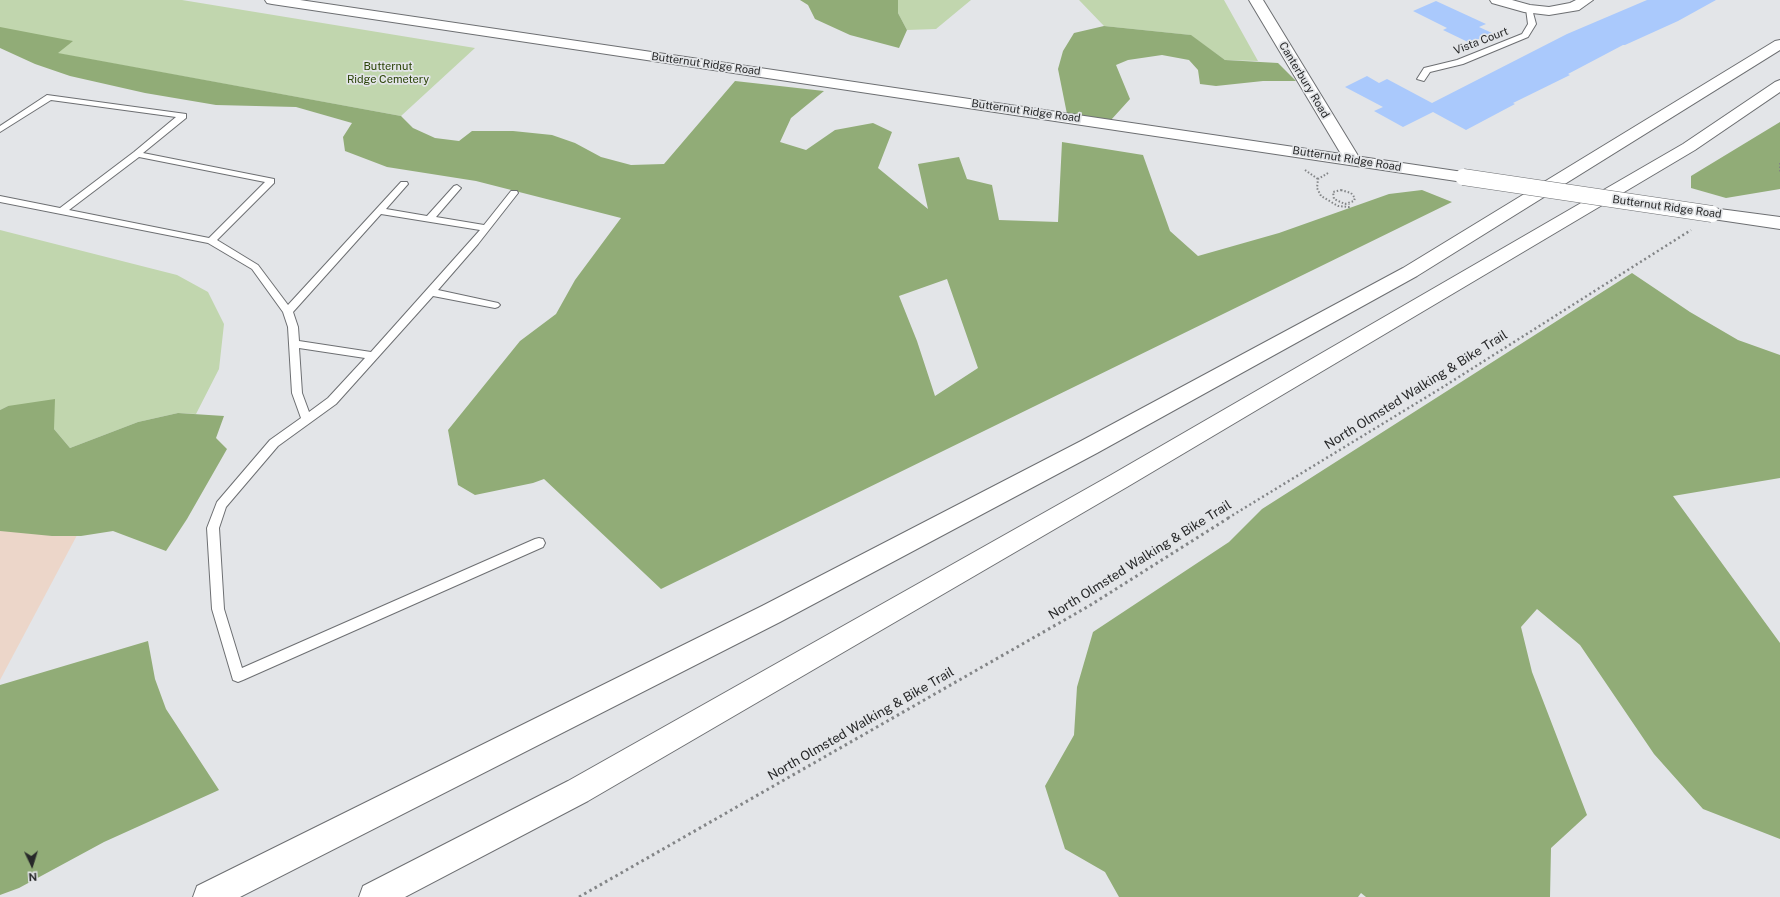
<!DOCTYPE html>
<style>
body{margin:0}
#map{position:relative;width:1780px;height:897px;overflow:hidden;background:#e3e5e8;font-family:"Public Sans",sans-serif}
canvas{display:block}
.north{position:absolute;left:12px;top:845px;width:40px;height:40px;-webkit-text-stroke:3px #e3e5e8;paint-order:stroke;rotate:176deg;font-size:11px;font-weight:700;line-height:16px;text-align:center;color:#272829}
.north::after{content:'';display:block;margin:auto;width:14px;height:18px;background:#272829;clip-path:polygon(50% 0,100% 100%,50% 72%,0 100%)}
</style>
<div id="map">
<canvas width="1780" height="897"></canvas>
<div class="north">N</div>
</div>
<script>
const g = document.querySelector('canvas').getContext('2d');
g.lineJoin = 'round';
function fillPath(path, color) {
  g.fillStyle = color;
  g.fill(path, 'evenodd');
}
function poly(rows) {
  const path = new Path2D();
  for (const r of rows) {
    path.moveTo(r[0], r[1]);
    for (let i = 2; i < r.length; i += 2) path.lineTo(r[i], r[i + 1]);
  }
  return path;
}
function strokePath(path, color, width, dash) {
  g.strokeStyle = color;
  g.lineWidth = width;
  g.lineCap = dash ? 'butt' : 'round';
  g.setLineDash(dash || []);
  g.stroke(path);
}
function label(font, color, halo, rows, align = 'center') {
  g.font = font + ' "Public Sans",sans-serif';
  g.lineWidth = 3.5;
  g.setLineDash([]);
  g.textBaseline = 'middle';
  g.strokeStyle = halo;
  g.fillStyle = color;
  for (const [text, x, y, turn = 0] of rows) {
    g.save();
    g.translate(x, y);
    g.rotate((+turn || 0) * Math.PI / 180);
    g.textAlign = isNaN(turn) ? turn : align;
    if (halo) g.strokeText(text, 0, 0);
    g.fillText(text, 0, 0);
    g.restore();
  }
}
fillPath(poly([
 [0,511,83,524,0,680]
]), '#ecd6c9');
fillPath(poly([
 [0,0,182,0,475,48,401,116,0,43],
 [898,0,971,0,936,29,907,30,898,13],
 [1079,0,1224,0,1258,61,1225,60,1190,35,1104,26],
 [0,230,177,275,208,292,224,324,219,369,196,414,178,413,138,422,70,448,54,429,8,406,0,410]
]), '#c1d6ae');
fillPath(poly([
 [800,0,898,0,898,13,907,30,899,48,850,35,815,19,808,5],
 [1104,26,1191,35,1225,60,1278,63,1296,81,1263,81,1216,86,1200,84,1198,70,1189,60,1162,55,1128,60,1116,65,1130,99,1111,120,1067,114,1058,69,1063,51,1074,33],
 [0,27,73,41,58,53,401,116,413,128,435,138,459,141,472,131,513,131,552,135,575,143,601,157,631,165,664,164,735,81,824,91,791,118,780,142,806,150,835,130,873,123,892,132,878,168,928,209,918,164,959,157,967,179,992,185,999,220,1058,222,1062,142,1143,155,1170,231,1198,256,1279,233,1389,194,1422,190,1452,202,661,589,544,479,533,483,475,495,458,485,448,430,520,341,556,314,575,280,621,218,476,181,387,167,345,151,343,137,352,123,296,107,216,105,145,93,70,76,35,64,0,48],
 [947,279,978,368,935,396,917,341,899,296],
 [1780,122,1780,189,1726,198,1691,188,1691,176],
 [1632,273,1690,312,1738,340,1780,355,1780,478,1673,496,1780,643,1780,839,1703,809,1654,754,1580,645,1537,609,1521,627,1532,672,1587,815,1551,848,1550,897,1366,897,1361,893,1358,897,1119,897,1105,872,1065,849,1045,786,1074,735,1077,687,1093,632,1229,542,1262,509],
 [55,399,54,429,70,448,138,422,178,413,224,416,216,438,227,449,187,519,166,551,113,531,81,536,52,536,0,531,0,410,8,406],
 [148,641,155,679,166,709,219,790,104,842,19,888,0,895,0,685]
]), '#91ac77');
fillPath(poly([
 [1647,0,1716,0,1678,21,1625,45,1623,45,1568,74,1570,75,1513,103,1515,104,1466,130,1433,112,1403,127,1374,111,1383,107,1345,87,1367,76,1379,83,1387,79,1432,103,1567,34],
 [1436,1,1486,24,1479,27,1492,33,1470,43,1443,30,1447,28,1413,11]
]), '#aac9fc');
const service = poly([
 [1529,7,1532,9,1536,24,1528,37,1463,64,1430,72,1424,81,1417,79,1424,68,1457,60,1522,34,1528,24,1526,9,1529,7],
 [47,95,186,114,186,118,143,153,274,179,274,183,217,240,258,265,288,305,401,182,407,182,408,184,386,209,427,216,454,186,457,185,461,188,436,217,484,225,511,191,517,191,518,193,478,244,438,290,498,303,500,305,498,307,495,308,433,296,336,404,278,446,226,507,219,528,224,609,242,668,535,539,539,538,543,539,545,543,543,547,243,680,238,682,233,680,212,609,207,528,217,502,270,440,301,418,292,393,288,327,283,312,252,269,208,243,0,202,0,196,60,208,134,152,176,117,51,100,0,132,0,126,47,95],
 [139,157,265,182,209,238,69,210,139,157],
 [381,214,480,230,371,352,299,341,298,327,293,312,381,214],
 [299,348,365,358,328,398,309,412,302,393,299,348]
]);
const minor = poly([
 [1249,0,1263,0,1360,159,1358,163,1352,164,1346,163,1344,159,1249,0],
 [1490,0,1512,0,1530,5,1549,7,1570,3,1576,0,1593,0,1579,10,1549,15,1524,12,1492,3,1490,0]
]);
const tertiary = poly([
 [265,0,300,0,1463,172,1469,173,1472,177,1469,181,1463,182,272,4,267,3,265,0],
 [1712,208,1780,217,1780,229,1706,218,1703,214,1706,210,1712,208]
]);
const motorway = poly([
 [1780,40,1780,50,1417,276,1097,453,780,622,240,897,193,897,197,886,762,606,1081,441,1403,268,1775,41,1780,40],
 [1780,80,1780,92,1695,150,1127,487,588,801,405,897,359,897,363,886,568,781,1111,475,1683,144,1775,82,1780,80]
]);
strokePath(service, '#6d6f72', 2);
strokePath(minor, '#6d6f72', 2);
strokePath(tertiary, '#6d6f72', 2);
strokePath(motorway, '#6d6f72', 2);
strokePath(poly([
 [1780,163,1780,173],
 [1305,170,1318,179],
 [1328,173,1318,179,1317,188,1321,196,1338,206,1349,207,1349,204],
 [1341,190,1351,193,1355,198,1354,201,1345,204,1334,199,1333,192,1341,190]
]), '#838587', 2, [1.5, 2]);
strokePath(poly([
 [1228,518,1443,387,1691,230]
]), '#838587', 2.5, [2, 3]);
strokePath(poly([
 [579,897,1089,606,1230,517]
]), '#838587', 3, [2.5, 3.5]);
fillPath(service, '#fff');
fillPath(minor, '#fff');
fillPath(tertiary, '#fff');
fillPath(motorway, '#fff');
const tertiaryBridge = poly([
 [1463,177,1712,214]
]);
strokePath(tertiaryBridge, '#6d6f72', 17, []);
strokePath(tertiaryBridge, '#fff', 16);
label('11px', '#272829', '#e3e5e8', [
 ["Vista Court",1481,41,-21],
 ["Butternut Ridge Road",706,64,8],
 ["Canterbury Road",1304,80,59],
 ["Butternut Ridge Road",1026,111,8],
 ["Butternut Ridge Road",1347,159,9],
 ["Butternut Ridge Road",1667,207,8]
]);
label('11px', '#2a4307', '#e3e5e8', [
 ["Butternut",388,67],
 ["Ridge Cemetery",388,80]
]);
label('13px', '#272829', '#e3e5e8', [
 ["North Olmsted Walking & Bike Trail",1416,390,-32],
 ["North Olmsted Walking & Bike Trail",1140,560,-32],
 ["North Olmsted Walking & Bike Trail",861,724,-30]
]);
</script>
